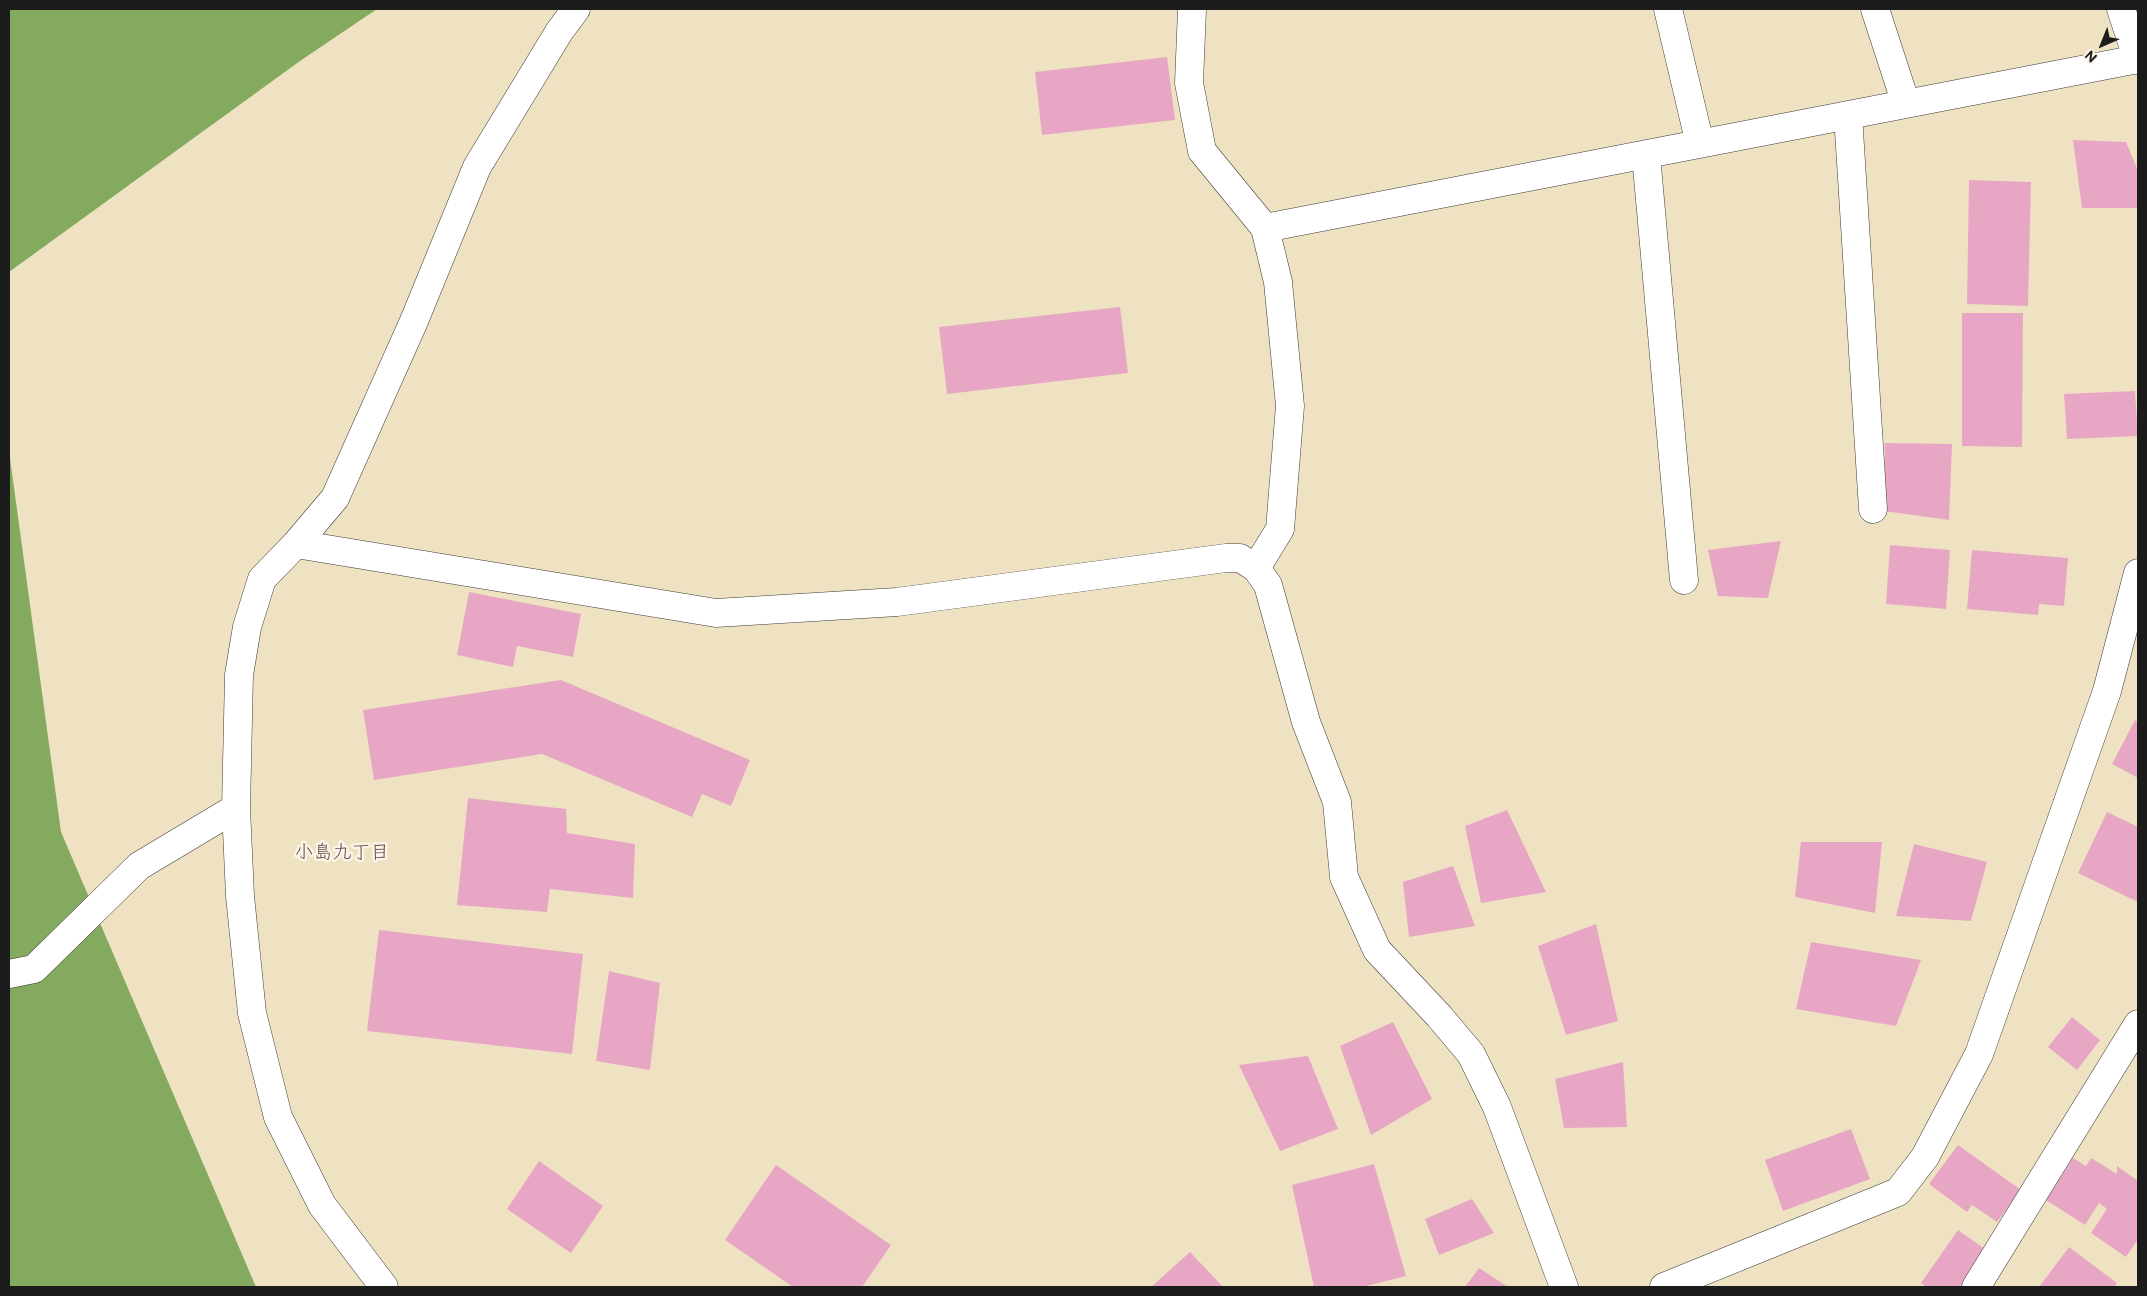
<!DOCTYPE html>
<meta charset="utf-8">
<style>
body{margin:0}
#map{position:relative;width:2147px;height:1296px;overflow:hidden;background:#efe2c2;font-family:"Balsamiq Sans",sans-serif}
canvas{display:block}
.frame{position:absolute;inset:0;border:10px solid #1c1c1c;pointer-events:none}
.north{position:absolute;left:2077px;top:20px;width:50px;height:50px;-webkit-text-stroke:4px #fcf5e5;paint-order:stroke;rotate:224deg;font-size:14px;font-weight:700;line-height:20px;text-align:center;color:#1c1c1c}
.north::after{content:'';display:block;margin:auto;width:18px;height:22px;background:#1c1c1c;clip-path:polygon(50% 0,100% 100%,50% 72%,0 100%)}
</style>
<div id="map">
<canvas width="2147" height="1296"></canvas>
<div class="frame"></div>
<div class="north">N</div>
</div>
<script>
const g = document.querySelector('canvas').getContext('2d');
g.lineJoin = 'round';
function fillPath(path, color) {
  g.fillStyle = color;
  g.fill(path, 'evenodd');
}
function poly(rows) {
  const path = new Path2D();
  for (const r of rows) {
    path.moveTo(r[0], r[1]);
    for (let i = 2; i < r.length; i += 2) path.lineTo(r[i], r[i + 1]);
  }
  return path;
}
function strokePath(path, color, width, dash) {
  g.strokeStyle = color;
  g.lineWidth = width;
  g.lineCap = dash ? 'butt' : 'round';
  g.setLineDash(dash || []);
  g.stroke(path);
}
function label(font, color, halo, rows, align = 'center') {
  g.font = font + ' "Balsamiq Sans","Klee One",sans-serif';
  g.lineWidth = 5;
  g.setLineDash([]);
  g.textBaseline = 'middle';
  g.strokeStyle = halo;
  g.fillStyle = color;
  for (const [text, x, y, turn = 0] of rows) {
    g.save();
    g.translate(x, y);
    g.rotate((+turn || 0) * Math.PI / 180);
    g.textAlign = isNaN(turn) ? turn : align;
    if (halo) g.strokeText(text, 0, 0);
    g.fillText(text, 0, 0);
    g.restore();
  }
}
fillPath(poly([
 [9,9,377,9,300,61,9,272],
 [9,451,61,832,256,1287,9,1287]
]), '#84aa60');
fillPath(poly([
 [1167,57,1175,120,1042,135,1035,72],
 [2073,140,2126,142,2138,171,2138,208,2082,208],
 [1969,180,2031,182,2028,306,1967,304],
 [1120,307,1128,373,947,394,939,327],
 [1962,313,2023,313,2022,447,1962,446],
 [2135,391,2138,436,2067,439,2064,394],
 [1885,443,1952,444,1949,520,1884,511],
 [1781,541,1768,598,1718,596,1708,550],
 [1890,545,1950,550,1946,609,1886,604],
 [1972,550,2068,558,2064,606,2039,604,2038,615,1967,609],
 [469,592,581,614,573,657,517,646,513,667,457,655],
 [561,680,750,760,731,806,702,794,692,817,542,754,374,780,363,710],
 [2135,720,2138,722,2138,778,2112,764],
 [468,798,566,809,567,833,635,844,633,898,550,889,547,912,457,905],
 [1507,810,1546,892,1481,903,1465,826],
 [2107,812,2138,827,2138,902,2078,873],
 [1801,842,1882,842,1875,913,1795,897],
 [1914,844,1987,862,1971,921,1896,916],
 [1453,866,1475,926,1409,937,1403,882],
 [1596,924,1618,1021,1566,1035,1538,946],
 [379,930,583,954,572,1054,367,1031],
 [1811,942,1921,960,1896,1026,1796,1009],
 [609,971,660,983,650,1070,596,1061],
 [2072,1017,2100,1040,2077,1070,2048,1047],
 [1393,1022,1432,1099,1371,1135,1340,1046],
 [1308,1056,1338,1129,1280,1151,1239,1065],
 [1623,1062,1627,1127,1564,1128,1555,1079],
 [1851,1129,1870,1179,1783,1211,1765,1160],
 [1958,1145,2021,1190,1997,1222,1972,1205,1967,1212,1929,1184],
 [2073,1158,2086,1166,2091,1158,2117,1174,2117,1166,2138,1181,2138,1239,2126,1257,2091,1233,2107,1209,2099,1203,2085,1225,2046,1200],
 [539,1161,603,1206,571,1253,507,1209],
 [1374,1164,1406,1276,1362,1287,1314,1287,1292,1185],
 [776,1165,891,1245,862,1287,793,1287,725,1240],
 [1472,1199,1494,1233,1439,1255,1425,1219],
 [1958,1230,1989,1252,1964,1287,1926,1287,1921,1283],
 [2069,1247,2117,1283,2114,1287,2039,1287],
 [1190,1252,1223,1287,1151,1287],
 [1479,1268,1508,1287,1465,1287]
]), '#e7a7c4');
const street = poly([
 [1192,9,1189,83,1202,151,1265,228,1278,282,1290,406,1280,529,1256,568],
 [1668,9,1700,144],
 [1875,9,1906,104],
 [1848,115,1873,509],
 [1646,155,1684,580],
 [1265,228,2138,59],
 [296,544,716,613,897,602,1226,558,1240,558,1256,568,1268,585,1306,722,1337,802,1344,877,1377,950,1439,1016,1471,1054,1497,1107,1564,1287],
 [9,974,34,969,139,866,236,808],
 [384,1287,322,1205,278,1117,252,1013,240,896,236,808,239,675,247,627,262,579,296,544,335,498,414,321,477,167,559,32,576,9],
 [1664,1287,1898,1192,1925,1157,1979,1054,2107,691,2138,573],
 [1976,1287,2138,1024]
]);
const highway = poly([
 [2121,9,2138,60]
]);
strokePath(street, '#3c3a35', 29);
strokePath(highway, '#3c3a35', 29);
strokePath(street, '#fff', 28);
strokePath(highway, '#fff', 28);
label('19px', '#634d57', '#fcf5e5', [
 ["小島九丁目",342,853]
]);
</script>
